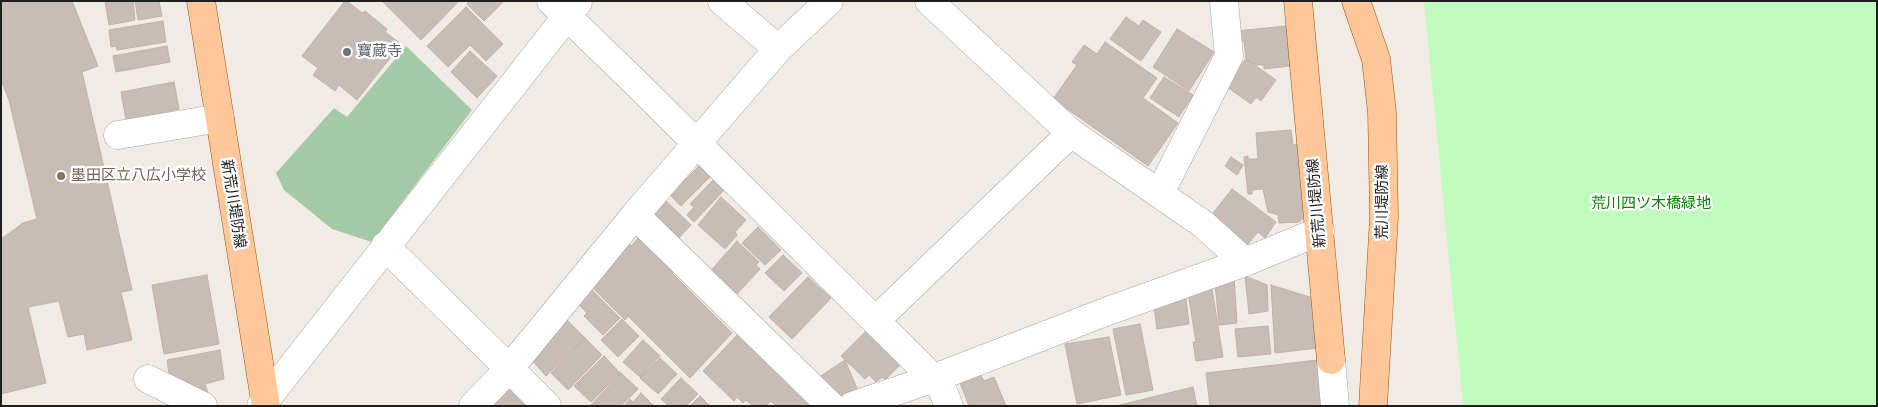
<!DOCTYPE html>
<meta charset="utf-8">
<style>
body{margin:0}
#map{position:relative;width:1878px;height:407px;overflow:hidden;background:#f0ebe4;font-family:Helvetica,sans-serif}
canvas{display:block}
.frame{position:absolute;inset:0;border:2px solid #1e1e1e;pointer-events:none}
</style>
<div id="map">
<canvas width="1878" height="407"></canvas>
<div class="frame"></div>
</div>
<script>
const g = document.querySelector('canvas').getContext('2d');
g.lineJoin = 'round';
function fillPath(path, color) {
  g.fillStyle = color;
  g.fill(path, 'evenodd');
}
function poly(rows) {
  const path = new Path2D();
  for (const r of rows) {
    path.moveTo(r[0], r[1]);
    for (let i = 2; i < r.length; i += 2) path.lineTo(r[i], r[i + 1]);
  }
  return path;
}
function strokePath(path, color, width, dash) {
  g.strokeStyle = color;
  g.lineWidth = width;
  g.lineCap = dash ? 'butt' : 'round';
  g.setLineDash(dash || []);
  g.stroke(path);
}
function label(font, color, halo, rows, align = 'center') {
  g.font = font + ' Helvetica,"Noto Sans JP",sans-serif';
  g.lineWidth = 4.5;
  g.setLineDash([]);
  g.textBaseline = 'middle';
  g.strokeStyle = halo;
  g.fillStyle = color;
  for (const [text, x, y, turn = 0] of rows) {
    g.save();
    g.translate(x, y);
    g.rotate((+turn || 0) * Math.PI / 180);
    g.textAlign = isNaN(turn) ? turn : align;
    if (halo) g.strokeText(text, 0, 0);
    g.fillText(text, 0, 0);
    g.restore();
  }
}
fillPath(poly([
 [406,46,472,110,372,242,332,229,284,190,276,173,334,108,347,117]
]), '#a4caa5');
fillPath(poly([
 [1424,1,1877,1,1877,406,1463,406]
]), '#c1fcbf');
const building = poly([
 [1,1,72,1,98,66,82,72,132,290,121,292,132,340,87,350,84,334,68,337,59,301,28,307,46,383,1,394,1,239,23,223,37,219,9,100,1,80,1,1],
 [105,1,133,1,135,20,109,25,105,1],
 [135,1,159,1,162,16,138,20,135,1],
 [345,1,347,1,362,13,365,11,387,29,385,32,401,44,357,100,339,85,335,91,313,75,318,68,302,56,345,1],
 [382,1,459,1,421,40,382,1],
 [469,1,504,1,484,21,467,4,469,1],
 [466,7,503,44,486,61,470,45,448,67,427,46,466,7],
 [1126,17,1139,26,1143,20,1161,32,1141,61,1110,39,1126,17],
 [163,21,166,42,117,50,116,46,111,47,109,30,163,21],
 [1286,26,1290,66,1264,69,1264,65,1256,65,1246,59,1244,41,1238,42,1236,31,1286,26],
 [1177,29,1214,52,1189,91,1153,67,1177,29],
 [1105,42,1157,78,1143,98,1178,123,1148,166,1053,99,1077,65,1072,62,1084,45,1097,54,1105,42],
 [167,46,170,62,116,72,113,56,167,46],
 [470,51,497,76,477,98,451,72,470,51],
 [1246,59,1276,80,1261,101,1256,97,1251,104,1224,85,1246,59],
 [1164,77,1193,95,1179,117,1150,98,1164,77],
 [174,82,179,109,126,120,121,92,174,82],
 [1291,130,1293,145,1300,144,1309,213,1299,222,1279,223,1278,215,1268,212,1263,189,1252,190,1252,194,1248,194,1244,157,1248,156,1248,159,1258,159,1256,133,1291,130],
 [1231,157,1243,165,1237,175,1225,166,1231,157],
 [699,166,710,177,681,206,670,195,699,166],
 [715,178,726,188,694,222,687,215,694,207,690,204,715,178],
 [1232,189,1276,222,1265,238,1258,232,1247,245,1210,217,1232,189],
 [721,197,746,220,735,232,737,235,725,249,698,225,721,197],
 [664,199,691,225,675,242,648,216,664,199],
 [758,227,781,250,765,265,742,243,758,227],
 [641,235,675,270,672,273,732,333,690,378,628,316,625,320,591,286,629,244,631,246,641,235],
 [737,241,759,262,756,265,760,269,737,294,718,277,708,274,737,241],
 [783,255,802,273,784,291,765,273,783,255],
 [207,275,219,344,164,354,152,285,207,275],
 [1234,276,1237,323,1219,325,1215,283,1234,276],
 [1245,276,1267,285,1268,311,1249,314,1245,276],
 [808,277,831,298,792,339,769,317,808,277],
 [1271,285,1313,298,1318,348,1275,353,1271,285],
 [591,289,620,318,603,335,584,316,587,313,577,303,591,289],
 [1212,289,1223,357,1196,361,1193,342,1196,342,1188,293,1212,289],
 [1186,299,1189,324,1157,329,1154,306,1163,303,1186,299],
 [565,318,585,338,546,376,530,358,565,318],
 [622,319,639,336,618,357,601,340,622,319],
 [1140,324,1153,390,1126,395,1113,329,1140,324],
 [1268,326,1271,354,1238,357,1235,329,1268,326],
 [868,329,902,363,885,380,882,377,876,382,869,375,865,379,841,356,868,329],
 [740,332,812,406,776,406,771,401,766,406,753,406,746,400,743,403,737,397,734,401,703,371,740,332],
 [1109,337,1121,395,1077,404,1065,344,1109,337],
 [585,338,602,355,568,390,551,373,585,338],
 [643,340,660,356,640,377,623,362,643,340],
 [220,350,224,379,205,384,209,396,170,380,167,360,220,350],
 [604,356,620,373,591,402,574,386,604,356],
 [660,358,677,374,658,394,640,378,660,358],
 [845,360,859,393,838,401,816,379,845,360],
 [1318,360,1323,406,1210,406,1206,373,1318,360],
 [621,373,638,389,621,406,590,406,621,373],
 [980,374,984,381,994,377,1006,406,969,406,960,383,980,374],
 [681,378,698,394,686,406,669,406,661,399,681,378],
 [508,387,527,406,491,406,508,387],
 [1193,387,1197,406,1116,406,1193,387],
 [641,393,654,406,624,406,630,399,633,402,641,393],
 [700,396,710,406,690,406,700,396]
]);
fillPath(building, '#c8bcb7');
strokePath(building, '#c3afa5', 1);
const minor = poly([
 [551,1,634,81,933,378],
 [722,1,778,49],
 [929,1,1071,133,1203,224,1245,262],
 [118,135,220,118],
 [1160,193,1229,56,1224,1],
 [635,215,831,406],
 [385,246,547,406],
 [876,320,1071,133],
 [1331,360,1335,406],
 [937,377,949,406],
 [148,379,203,406],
 [261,406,578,2],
 [473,406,509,369,635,215,778,49,829,1],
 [852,406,937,377,1108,311,1245,262,1320,231]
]);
const major = poly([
 [201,1,266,406],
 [1298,1,1331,360],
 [1356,1,1376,59,1382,112,1384,217,1373,406]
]);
strokePath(minor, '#a5a5a5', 29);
strokePath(major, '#995400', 29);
strokePath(minor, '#fff', 28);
strokePath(major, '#ffc79a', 28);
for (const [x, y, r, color] of [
 [347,52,5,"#6b7280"],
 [61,176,5,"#8d6e63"]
]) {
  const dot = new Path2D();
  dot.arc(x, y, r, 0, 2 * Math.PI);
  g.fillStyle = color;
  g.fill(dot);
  strokePath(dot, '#fff', 2);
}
label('15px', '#5b616d', '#fff', [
 ["寶蔵寺",357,52]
], 'left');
label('15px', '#785e54', '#fff', [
 ["墨田区立八広小学校",71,176]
], 'left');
label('15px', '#1e1e1e', '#fff', [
 ["荒川堤防線",1383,202,-90],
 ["新荒川堤防線",1317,203,-95],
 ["新荒川堤防線",233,204,81]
]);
label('15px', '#0a8405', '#fff', [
 ["荒川四ツ木橋緑地",1651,204]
]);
</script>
